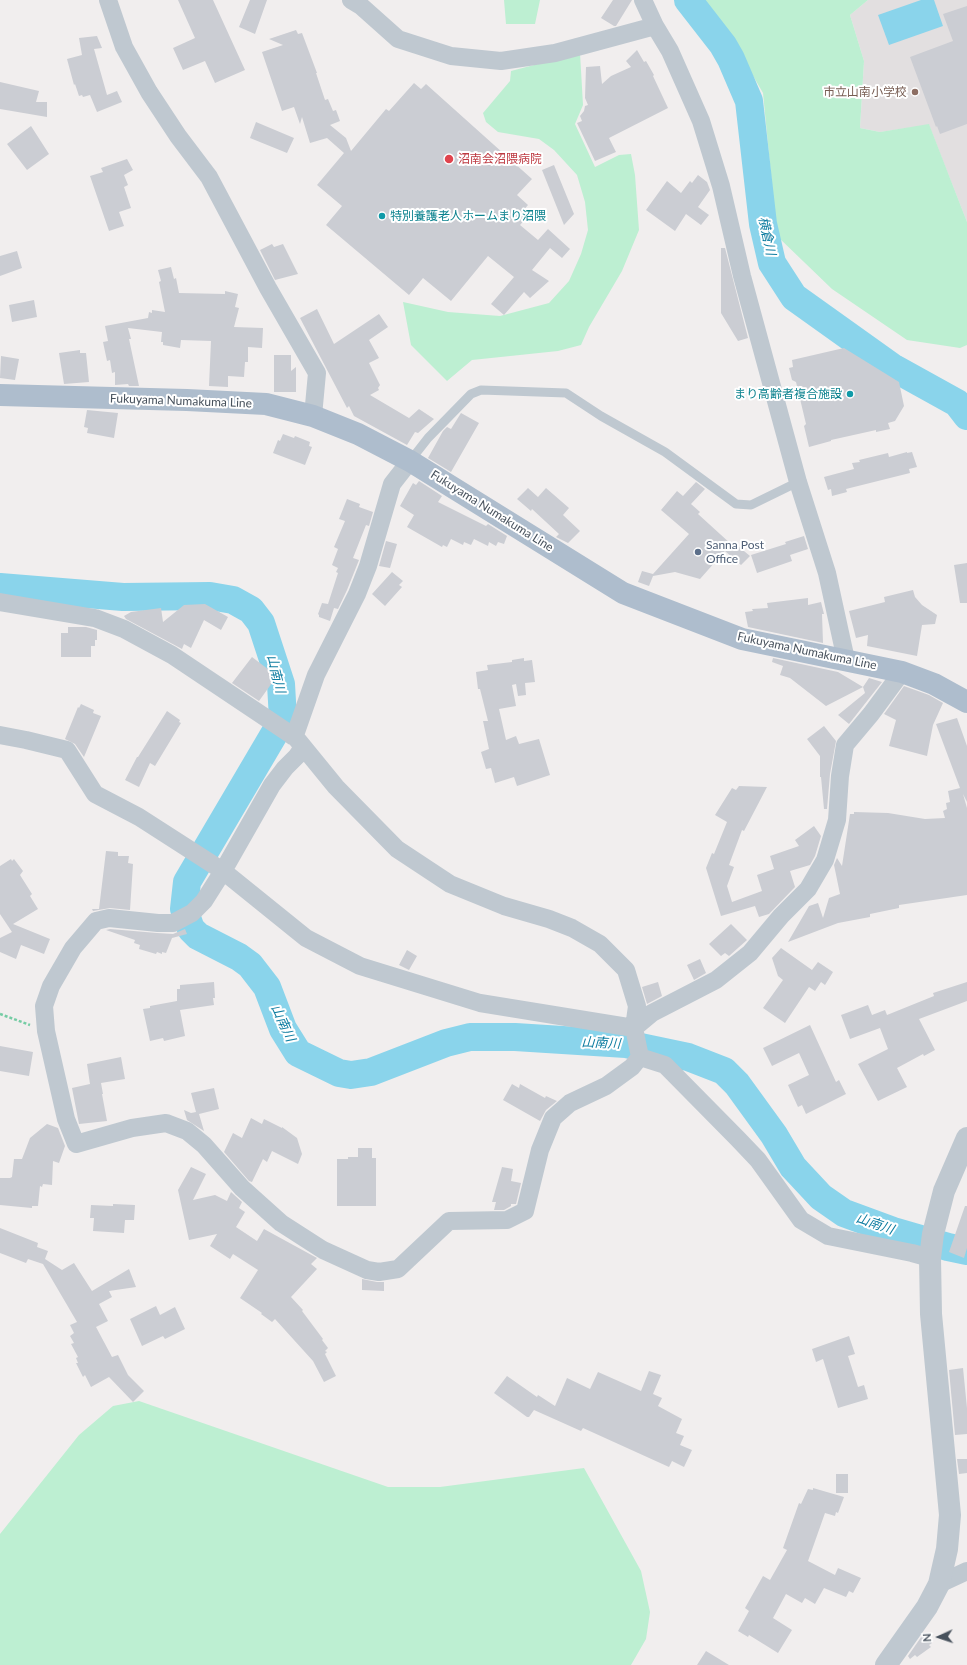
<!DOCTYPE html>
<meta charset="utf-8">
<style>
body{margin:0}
#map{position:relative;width:967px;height:1665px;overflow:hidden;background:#f1eeee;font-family:Lato,sans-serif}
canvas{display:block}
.north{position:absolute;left:919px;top:1617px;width:40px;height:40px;-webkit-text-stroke:3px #fff;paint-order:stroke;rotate:267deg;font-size:11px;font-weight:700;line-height:16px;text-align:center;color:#47515c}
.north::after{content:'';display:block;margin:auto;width:14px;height:18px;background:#47515c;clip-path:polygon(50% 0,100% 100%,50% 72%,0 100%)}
</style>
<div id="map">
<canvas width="967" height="1665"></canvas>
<div class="north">N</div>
</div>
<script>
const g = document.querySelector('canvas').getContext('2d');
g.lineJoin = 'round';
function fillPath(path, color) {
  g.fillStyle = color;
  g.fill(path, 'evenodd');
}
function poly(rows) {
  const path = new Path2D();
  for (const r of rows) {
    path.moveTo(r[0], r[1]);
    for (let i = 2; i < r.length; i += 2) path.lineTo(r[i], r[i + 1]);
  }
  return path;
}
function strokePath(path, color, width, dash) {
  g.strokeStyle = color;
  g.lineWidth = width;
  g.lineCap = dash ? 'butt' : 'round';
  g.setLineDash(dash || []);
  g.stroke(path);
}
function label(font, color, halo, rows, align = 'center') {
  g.font = font + ' Lato,"Noto Sans JP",sans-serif';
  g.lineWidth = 4;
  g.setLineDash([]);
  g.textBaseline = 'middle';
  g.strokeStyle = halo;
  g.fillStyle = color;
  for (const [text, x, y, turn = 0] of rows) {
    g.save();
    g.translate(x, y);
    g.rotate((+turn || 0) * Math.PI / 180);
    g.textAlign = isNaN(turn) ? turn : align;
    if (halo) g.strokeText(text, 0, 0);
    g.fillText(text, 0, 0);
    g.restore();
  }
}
fillPath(poly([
 [868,0,967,0,967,222,929,125,880,132,860,128,864,61,850,15]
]), '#e2dfe0');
fillPath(poly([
 [504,0,540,0,535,24,506,24],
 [704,0,868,0,850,15,864,61,860,128,880,132,929,124,967,222,967,345,960,348,907,340,832,289,777,236,763,93,734,43],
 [580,53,583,105,575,124,595,167,619,155,631,154,635,175,639,230,622,271,589,327,581,345,558,351,472,360,447,381,411,345,403,302,448,312,500,316,549,303,569,281,581,254,588,230,585,202,577,175,554,150,539,139,498,132,486,122,483,113,510,81,511,71],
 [139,1401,388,1487,440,1487,584,1468,641,1571,650,1612,646,1639,631,1665,0,1665,0,1534,79,1435,113,1406]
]), '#bdefd2');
fillPath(poly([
 [921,0,934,0,943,26,889,45,878,15]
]), '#8ad4eb');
strokePath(poly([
 [688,0,723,45,731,59,749,101,763,224,772,263,794,297,892,367,957,403,967,416],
 [0,587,123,597,210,596,233,600,251,610,261,623,281,684,283,719,187,882,184,909,191,929,198,936,239,957,250,965,267,987,283,1029,298,1053,339,1073,351,1075,371,1072,446,1043,470,1037,515,1037,626,1044,688,1057,724,1071,737,1084,774,1135,793,1167,821,1197,844,1213,893,1231,948,1247,967,1251]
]), '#8ad4eb', 28);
fillPath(poly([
 [178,0,213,0,245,70,215,83,205,61,183,70,173,48,195,38],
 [250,0,267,0,255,34,239,27],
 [613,0,632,0,616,26,614,26,601,18],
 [967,6,967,124,940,134,937,126,936,127,910,57,953,41,943,14],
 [296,30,298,34,302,33,317,73,316,73,325,100,328,99,333,111,336,110,340,121,330,125,346,138,351,151,386,109,389,111,414,83,421,89,426,84,532,179,517,195,528,205,522,212,528,216,520,225,538,240,548,229,570,249,562,258,550,248,532,270,549,281,530,298,524,292,504,315,491,304,514,277,488,256,451,301,423,278,409,295,326,225,342,206,317,185,344,153,327,138,310,143,302,117,300,124,294,107,282,111,262,52,283,45,269,39],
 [97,36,102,48,94,49,107,95,117,91,122,102,97,112,90,95,83,97,82,95,79,96,75,84,74,85,67,59,82,55,79,38],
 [637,50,644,62,646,61,654,75,653,76,668,108,609,138,616,152,595,161,577,123,582,121,580,116,584,111,585,106,588,105,585,98,586,67,600,66,602,84,611,76,631,67,626,61],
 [0,82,39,91,36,102,47,102,47,117,0,109],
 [256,122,294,138,287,153,250,138],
 [31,126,49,154,27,170,7,144],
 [127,159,133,170,124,175,128,185,124,187,131,208,119,212,124,226,109,231,90,176,103,172,101,168],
 [554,165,574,214,564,225,542,170],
 [698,175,707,182,710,190,698,207,709,215,701,225,686,214,675,231,646,210,667,181,681,193,690,181,692,183],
 [272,244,274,247,283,244,298,274,275,280,260,250],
 [721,248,725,248,748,338,738,341,721,313],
 [17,251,22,268,0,276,0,256],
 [171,267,174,279,176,278,179,293,225,294,225,291,238,294,235,307,239,308,234,327,263,328,262,348,248,347,248,362,245,362,244,377,228,376,228,387,209,386,211,341,181,340,180,348,163,345,163,342,161,342,162,332,128,328,131,339,129,339,139,386,129,386,128,384,115,385,115,372,112,373,110,360,107,361,103,342,108,341,105,326,148,318,149,312,152,313,152,310,165,312,159,282,161,281,158,270],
 [34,300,37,317,12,322,9,305],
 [317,309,334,344,379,314,388,327,369,340,379,358,369,363,380,385,378,388,379,390,370,395,409,418,419,409,434,419,418,433,415,432,407,445,354,416,349,406,347,408,300,318],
 [844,348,899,382,904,406,895,421,888,423,890,429,876,432,876,430,831,440,831,441,809,447,804,426,806,424,796,382,792,380,789,368,793,367,792,360],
 [80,350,80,353,86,353,89,382,64,384,59,353],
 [274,355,291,355,291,371,296,367,296,392,274,392],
 [1,356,19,359,15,380,0,378],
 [87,410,118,413,114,438,87,433,88,428,84,427],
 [461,413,479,423,451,472,428,458,443,431,447,427,451,429],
 [283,434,294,438,295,436,310,442,309,446,312,447,305,465,273,453,278,440,280,441],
 [907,452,907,453,912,452,917,467,909,469,910,473,846,489,847,492,832,496,831,489,828,490,824,477,854,469,852,463,860,462,859,460,888,453,889,457],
 [419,481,442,496,438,502,486,526,488,524,507,536,504,544,498,542,496,546,489,542,488,546,474,539,471,545,464,542,463,545,451,539,447,547,443,545,442,547,407,527,414,515,400,506,413,483,416,485],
 [696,482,705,489,691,504,700,512,698,514,731,544,700,579,675,572,653,576,649,586,638,582,642,571,653,574,689,534,661,510,677,491,683,496],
 [528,488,538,497,546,488,569,508,563,515,580,531,568,543,556,537,559,534,532,509,531,511,517,499],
 [347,499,360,504,359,507,373,512,369,526,366,525,353,558,359,560,347,590,338,609,334,608,330,621,319,617,319,615,318,614,322,603,328,604,338,573,336,572,338,568,332,565,338,549,334,547,345,521,339,519],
 [804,536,808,549,790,555,792,561,757,573,751,555,786,544,785,542],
 [386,541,397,544,390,568,379,566],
 [733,542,750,556,741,565,725,551],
 [967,563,967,603,960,603,954,565],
 [392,572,403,581,399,585,402,587,385,606,372,594],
 [913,590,915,597,922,605,937,615,935,624,922,625,917,656,867,646,868,635,856,638,849,611,885,602,884,597],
 [808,598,808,605,821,602,824,614,822,614,823,643,748,627,745,612,753,611,752,609,768,608,767,603],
 [205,604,228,617,221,630,204,620,191,648,184,644,182,649,126,619,124,616,131,612,161,608,163,622,184,605],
 [68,627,86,627,97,630,97,640,95,640,95,646,91,646,91,657,61,657,61,633,68,633],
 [252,657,277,676,259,701,232,683],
 [524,658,524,661,532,660,535,682,525,683,526,695,518,696,516,684,512,685,516,706,499,709,506,740,516,736,519,744,539,739,550,775,517,786,514,777,495,783,491,768,486,769,481,752,489,749,483,721,488,721,480,689,478,689,476,672,488,670,487,665,512,662,512,660],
 [773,658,838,672,863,687,869,678,882,682,849,724,838,715,865,693,863,687,826,706,790,678,780,675,783,666,772,662],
 [904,686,929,695,943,703,933,725,927,756,889,746,896,720,884,714],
 [81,704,94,710,93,713,101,716,84,757,75,744,65,739,78,707,79,708],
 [167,711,180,720,179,722,181,723,155,766,150,763,139,787,125,780,137,757,138,757],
 [957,718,967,746,967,802,963,794,967,808,967,895,899,905,899,908,870,914,870,917,838,923,788,942,809,906,818,903,823,918,829,898,840,894,834,865,837,858,842,866,850,814,854,814,854,812,888,813,925,819,945,818,943,811,947,809,946,803,950,802,948,791,960,788,936,724],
 [824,726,836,741,830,774,827,809,824,809,821,777,820,777,820,756,807,739],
 [739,786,767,787,744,831,742,830,729,865,734,867,727,886,732,902,762,891,757,875,774,869,770,856,799,846,795,840,814,826,821,836,815,856,810,865,790,871,795,887,769,914,759,917,755,906,721,916,706,868,712,853,714,854,727,822,715,815,732,788,736,790],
 [106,851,118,852,118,856,129,856,128,863,133,864,130,910,110,908,93,911,92,909,99,909],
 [11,859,12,861,14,859,23,871,20,875,32,894,30,896,38,909,13,924,50,939,44,954,21,945,16,959,0,952,0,938,12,932,0,914,0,866],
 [731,924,747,940,729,956,725,953,721,956,709,944],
 [110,929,157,933,173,934,185,929,187,934,172,938,166,953,162,952,162,954,157,952,156,954,139,949,140,945,134,943,135,940,106,930],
 [781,948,812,970,818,962,833,972,825,985,821,982,815,991,809,987,785,1023,763,1008,783,980,778,976,772,958],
 [407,950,417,956,409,970,399,965],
 [700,959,706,973,694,980,687,965],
 [214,982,215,998,213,998,214,1005,180,1010,185,1036,164,1041,163,1038,150,1041,143,1009,150,1008,150,1006,177,1001,177,989,180,989,180,985],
 [658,982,662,996,647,1004,642,987],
 [967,982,967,1001,919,1019,935,1050,924,1056,923,1054,897,1068,907,1087,878,1101,858,1064,888,1049,880,1028,850,1039,841,1015,868,1005,872,1015,885,1010,887,1015,934,996,933,993],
 [810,1025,836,1082,839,1080,846,1094,806,1114,802,1105,798,1107,788,1085,809,1075,799,1053,772,1066,763,1048],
 [0,1046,33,1052,29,1076,0,1071],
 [121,1057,125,1079,101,1083,103,1094,102,1094,107,1121,79,1124,72,1088,90,1084,87,1064],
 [512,1084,519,1088,520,1084,545,1098,546,1096,557,1101,546,1110,540,1121,503,1100],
 [214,1088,219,1109,199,1114,204,1131,187,1120,184,1110,191,1113,196,1112,191,1093],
 [251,1118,262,1124,264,1119,282,1128,282,1127,297,1138,302,1154,298,1164,272,1151,267,1162,263,1159,252,1182,249,1181,224,1152,233,1133,242,1138],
 [47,1124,58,1128,65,1146,59,1163,53,1161,52,1185,43,1184,42,1187,40,1186,38,1206,32,1206,32,1208,0,1205,0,1178,10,1178,12,1177,14,1159,22,1159,30,1138],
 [358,1148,372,1148,372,1158,376,1158,376,1206,337,1206,337,1159,348,1159,348,1157,358,1157],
 [191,1167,206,1174,193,1200,215,1195,227,1201,231,1192,242,1202,239,1208,245,1212,236,1227,257,1241,264,1229,317,1258,311,1264,317,1269,291,1297,303,1310,302,1311,323,1339,322,1340,328,1348,325,1351,327,1352,325,1354,336,1376,324,1382,313,1361,275,1319,272,1322,261,1314,262,1313,240,1298,258,1270,233,1254,230,1259,210,1246,217,1234,189,1240,178,1190],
 [502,1167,513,1169,511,1181,521,1183,516,1204,511,1204,511,1206,504,1210,494,1210,496,1202,492,1202],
 [113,1204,135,1205,134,1220,125,1220,124,1233,93,1231,94,1218,90,1218,91,1205,113,1206],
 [965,1206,967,1206,967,1248,964,1258,949,1252],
 [0,1228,38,1243,37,1247,48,1251,45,1259,62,1270,74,1263,92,1291,129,1269,136,1287,109,1291,112,1297,99,1304,108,1321,96,1327,112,1357,118,1355,128,1375,144,1391,133,1402,109,1377,91,1387,85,1375,83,1377,76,1363,78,1363,76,1358,78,1357,71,1344,74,1343,70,1336,74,1333,70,1325,77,1322,43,1264,28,1259,26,1263,0,1253],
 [362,1279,377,1282,384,1282,384,1291,362,1290],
 [156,1306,160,1315,175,1307,185,1329,165,1339,163,1336,142,1346,130,1319],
 [849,1336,855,1354,848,1356,858,1387,864,1385,868,1399,838,1408,823,1359,816,1362,812,1349],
 [963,1368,967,1408,967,1434,955,1435,949,1370],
 [649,1371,661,1375,653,1394,662,1398,658,1406,682,1419,676,1433,684,1436,680,1445,692,1450,684,1467,672,1461,669,1467,583,1428,581,1431,534,1410,529,1417,527,1417,494,1393,507,1376,537,1397,538,1395,555,1406,567,1378,590,1389,598,1372,641,1391],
 [957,1459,967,1459,967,1473,959,1474],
 [836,1474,848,1474,848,1493,836,1493],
 [813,1488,844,1497,838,1513,836,1512,835,1516,825,1513,808,1561,835,1575,838,1568,861,1578,853,1593,849,1591,846,1597,824,1588,815,1604,805,1598,802,1603,786,1594,773,1618,792,1630,778,1653,749,1635,748,1637,738,1631,749,1611,745,1608,763,1576,770,1580,787,1550,783,1548,799,1503,801,1504,808,1489,813,1490],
 [924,1633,932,1643,929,1645,931,1647,917,1657,915,1655,910,1659,908,1656],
 [706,1651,729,1665,697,1665]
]), '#cbcdd3');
strokePath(poly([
 [0,1014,30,1025]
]), '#75cca4', 2.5, [3, 2]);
strokePath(poly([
 [410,461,428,438,471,394,481,390,566,393,601,416,665,452,736,504,751,505,798,482]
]), '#bfc8d0', 9);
strokePath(poly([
 [108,0,124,47,149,92,178,136,209,177,268,288,317,373,313,416],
 [351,0,361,6,398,39,451,56,501,61,555,53,655,26],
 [643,0,655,26,670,51,701,121,721,186,742,276,798,482,827,573,846,660],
 [0,602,95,618,124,629,172,655,296,738,336,787,397,849,450,884,504,906,549,919,572,928,600,944,626,970,637,1006,634,1028,640,1057],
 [0,735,26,740,67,750,95,794,139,817,223,871,306,938,360,966,480,1003,634,1028,652,1013,716,980,750,953,781,916,808,889,825,860,837,820,840,776,845,745,871,714,902,672],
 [292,736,296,732,316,675,357,594,368,566,392,484,410,461],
 [303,747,297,756,285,768,272,785,223,871,204,901,192,913,173,923,158,923,109,918,96,921,73,948,51,986,44,1006,46,1031,66,1119,76,1144,132,1128,166,1123,187,1131,204,1145,242,1188,281,1223,323,1250,367,1270,379,1272,398,1269,449,1221,507,1220,525,1211,540,1150,553,1118,570,1103,606,1086,632,1067,640,1057],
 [640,1057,665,1065,738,1139,758,1160,801,1220,828,1236,912,1253,930,1258],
 [939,1584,967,1571]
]), '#bfc8d0', 18);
strokePath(poly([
 [886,1665,927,1607,939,1584,947,1549,950,1515,931,1314,930,1258,933,1234,944,1191,967,1138]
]), '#bfc8d0', 22);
strokePath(poly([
 [0,395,187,400,266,404,313,416,358,434,410,461,623,593,742,639,902,672,934,684,967,702]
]), '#aebdcd', 22);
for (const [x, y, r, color] of [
 [915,92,4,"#8d6e63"],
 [449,159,5,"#e0444e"],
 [382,216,4,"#0f9aa8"],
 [850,394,4,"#0f9aa8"],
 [698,552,4,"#5c6f8a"]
]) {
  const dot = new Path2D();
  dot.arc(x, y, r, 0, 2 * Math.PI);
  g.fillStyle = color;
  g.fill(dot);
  strokePath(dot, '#fff', 1.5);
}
label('12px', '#785e54', '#fff', [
 ["市立山南小学校",907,92]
], 'right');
label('12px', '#be3a42', '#fff', [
 ["沼南会沼隈病院",458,159]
], 'left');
label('12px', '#0d838f', '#fff', [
 ["特別養護老人ホームまり沼隈",390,216],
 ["まり高齢者複合施設",842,394,"right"]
], 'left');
label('12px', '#47515c', '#fff', [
 ["Fukuyama Numakuma Line",181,401,2],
 ["Fukuyama Numakuma Line",492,511,32],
 ["Fukuyama Numakuma Line",807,651,12]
]);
label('12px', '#4e5e75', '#fff', [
 ["Sanna Post",706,545],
 ["Office",706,559]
], 'left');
label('italic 13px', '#0d7ca0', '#fff', [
 ["横倉川",767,236,78],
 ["山南川",276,674,76],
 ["山南川",283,1023,65],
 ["山南川",601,1043,3],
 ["山南川",875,1224,19]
]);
</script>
